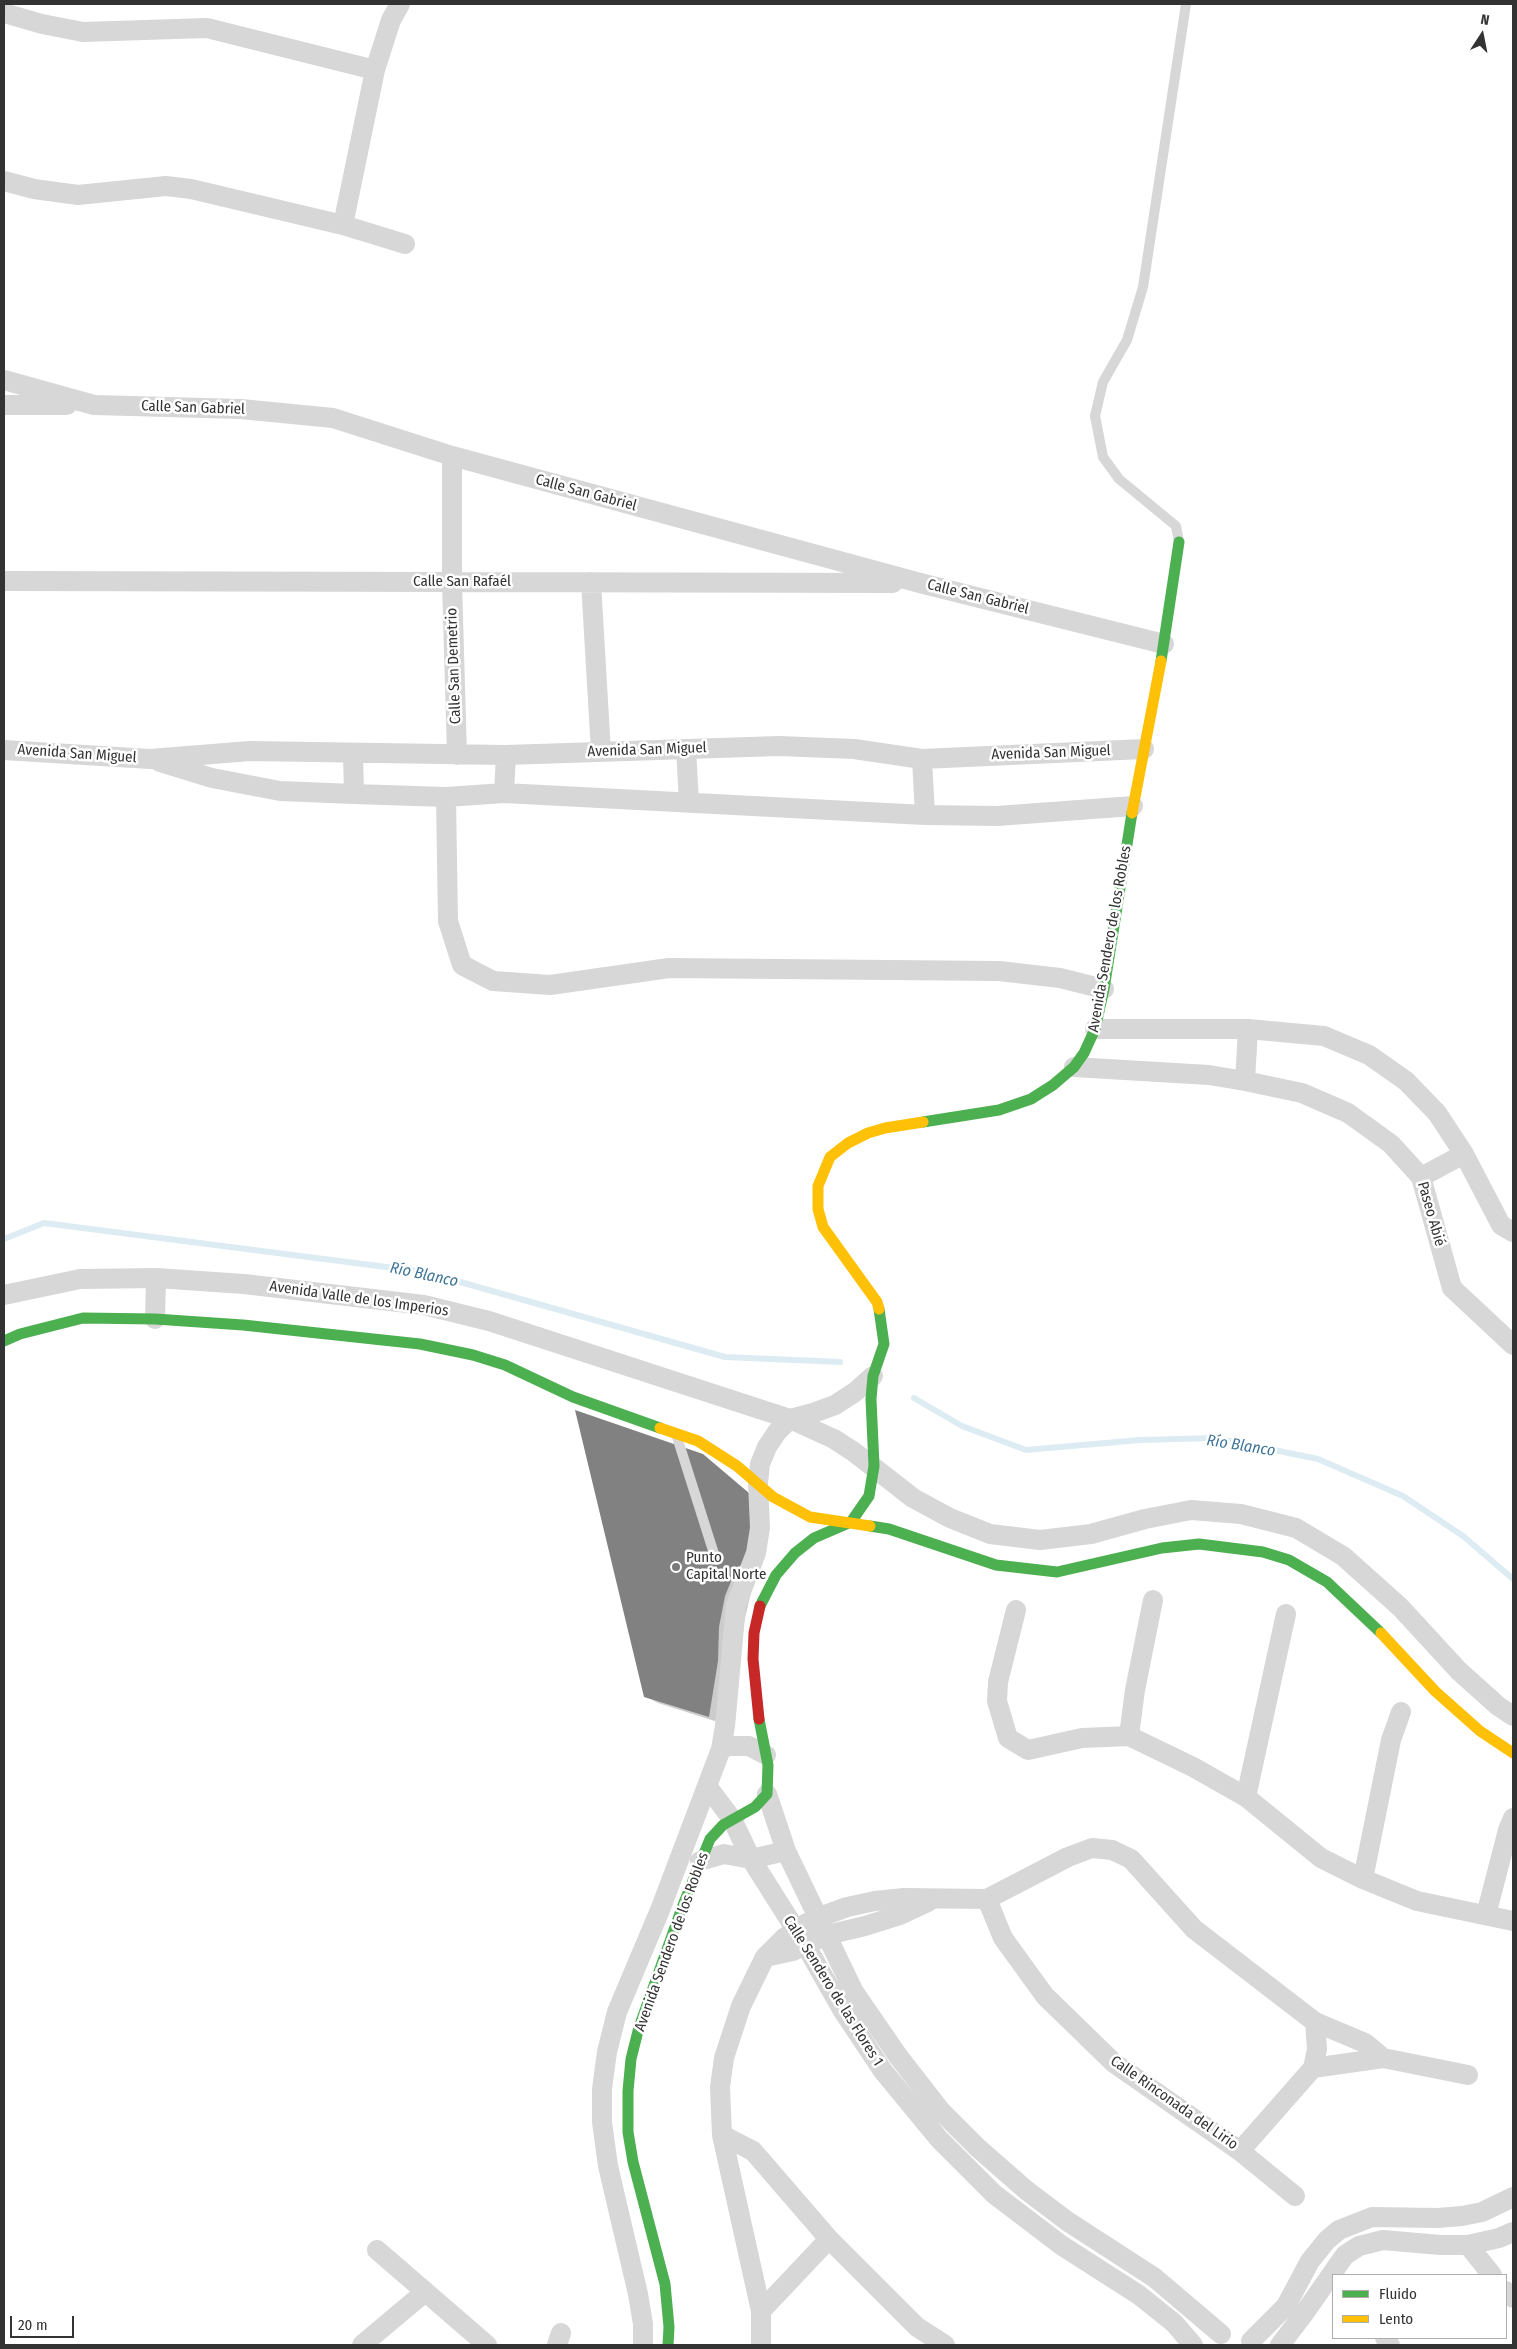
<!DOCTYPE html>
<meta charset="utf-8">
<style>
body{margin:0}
#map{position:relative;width:1517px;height:2349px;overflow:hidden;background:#fff;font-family:"Fira Sans Condensed",sans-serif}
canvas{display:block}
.frame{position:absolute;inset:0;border:5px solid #333;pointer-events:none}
.legend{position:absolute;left:1332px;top:2274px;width:175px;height:65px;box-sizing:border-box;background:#fff;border:1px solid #adadad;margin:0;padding:6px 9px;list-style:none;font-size:15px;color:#333}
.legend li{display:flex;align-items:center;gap:10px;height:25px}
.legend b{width:25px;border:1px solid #adadad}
.north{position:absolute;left:1457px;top:10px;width:50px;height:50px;-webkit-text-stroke:4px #fff;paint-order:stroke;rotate:11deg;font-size:14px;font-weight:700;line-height:20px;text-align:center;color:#333}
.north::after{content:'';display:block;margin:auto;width:18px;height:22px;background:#333;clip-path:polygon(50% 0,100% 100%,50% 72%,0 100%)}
.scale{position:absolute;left:10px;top:2316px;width:64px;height:22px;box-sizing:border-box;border:2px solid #333;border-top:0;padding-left:6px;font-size:15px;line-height:18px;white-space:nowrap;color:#333;-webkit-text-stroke:4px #fff;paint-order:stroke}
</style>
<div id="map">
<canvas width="1517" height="2349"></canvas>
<div class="frame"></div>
<ul class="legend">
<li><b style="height:6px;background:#4caf50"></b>Fluido</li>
<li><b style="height:6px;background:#ffc107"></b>Lento</li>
</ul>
<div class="north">N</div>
<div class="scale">20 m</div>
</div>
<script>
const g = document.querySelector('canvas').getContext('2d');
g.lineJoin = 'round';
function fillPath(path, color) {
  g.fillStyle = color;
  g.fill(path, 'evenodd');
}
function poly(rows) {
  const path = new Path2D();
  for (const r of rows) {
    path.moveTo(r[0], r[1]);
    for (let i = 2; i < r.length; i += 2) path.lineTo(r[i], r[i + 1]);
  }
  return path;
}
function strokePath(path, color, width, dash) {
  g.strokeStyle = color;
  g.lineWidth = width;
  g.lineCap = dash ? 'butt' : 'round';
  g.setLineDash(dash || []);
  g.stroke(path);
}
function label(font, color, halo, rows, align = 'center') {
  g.font = font + ' "Fira Sans Condensed",sans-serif';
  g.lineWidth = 5;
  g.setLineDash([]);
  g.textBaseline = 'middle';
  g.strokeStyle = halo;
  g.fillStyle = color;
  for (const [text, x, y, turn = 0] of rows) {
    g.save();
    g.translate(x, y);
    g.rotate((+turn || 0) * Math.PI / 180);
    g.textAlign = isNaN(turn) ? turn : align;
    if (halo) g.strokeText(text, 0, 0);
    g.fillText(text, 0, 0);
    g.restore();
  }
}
fillPath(poly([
 [576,1412,757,1566,721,1723,658,1703,645,1696]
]), '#0003');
strokePath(poly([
 [4,1239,44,1223,425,1272,725,1357,840,1362],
 [914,1398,962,1426,1026,1450,1140,1440,1215,1438,1318,1459,1403,1496,1463,1536,1513,1579]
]), '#ddebf3', 6);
fillPath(poly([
 [575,1410,703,1454,749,1493,753,1531,745,1560,734,1574,725,1596,719,1627,718,1661,709,1717,644,1697]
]), '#818181');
strokePath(poly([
 [1179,542,1176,526,1119,479,1103,457,1095,416,1103,382,1127,340,1143,287,1186,4],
 [677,1437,716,1560]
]), '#d7d7d7', 10);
strokePath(poly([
 [4,13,42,24,83,32,207,28,375,70],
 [4,181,34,189,78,195,166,186,191,189,343,225,405,244],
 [343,225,375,70,391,20,400,4],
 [4,380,94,405,241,409,333,418,452,456,920,583,1164,644],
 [4,405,67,405],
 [452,456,452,582,457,755],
 [4,581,893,583],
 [591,582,601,752],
 [686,749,689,802],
 [4,750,150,759,250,751,506,755,779,746,854,749,922,759,1144,749],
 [353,754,354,794],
 [922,759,925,815],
 [160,762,212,778,280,791,354,794,446,797,504,793,925,815,997,816,1133,806],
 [504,793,506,755],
 [446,797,448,921,462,965,493,981,550,985,669,968,999,971,1060,978,1104,989],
 [1095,1029,1248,1029,1324,1036,1369,1055,1406,1081,1437,1113,1464,1154,1501,1225,1513,1232],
 [1074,1067,1209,1075,1245,1081,1302,1093,1348,1113,1391,1144,1421,1177,1452,1288,1513,1345],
 [1245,1081,1248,1029],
 [1421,1177,1464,1154],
 [4,1295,80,1279,156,1278,244,1284,424,1305,489,1321,790,1419,834,1439,854,1452,913,1498,950,1518,990,1534,1040,1540,1091,1534,1145,1519,1191,1510,1241,1514,1296,1528,1343,1556,1400,1607,1459,1671,1498,1706,1513,1716],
 [155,1319,156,1278],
 [1016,1610,998,1682,997,1701,1008,1738,1028,1750,1082,1738,1129,1736,1193,1767,1246,1797,1321,1858,1363,1879,1417,1901,1513,1921],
 [1129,1736,1135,1690,1153,1600],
 [721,1749,729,1746,749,1746,766,1755],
 [707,1786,732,1819,751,1859,806,1946,843,2011,883,2071,939,2139,994,2194,1061,2245,1139,2295,1174,2323,1193,2345],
 [767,1794,786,1851,854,1992,898,2056,940,2110,978,2148,1026,2190,1067,2221,1155,2278,1221,2334],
 [1246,1797,1286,1614],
 [700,1861,724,1854,751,1859,786,1851],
 [1363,1879,1391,1740,1401,1712],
 [987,1899,1003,1938,1045,1996,1114,2063,1240,2151,1295,2196],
 [1486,1915,1508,1830,1513,1818],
 [765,1957,793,1951,827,1935,865,1926,900,1915,928,1902],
 [1313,2068,1383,2058],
 [722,2135,753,2151,829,2239,917,2327,945,2345],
 [1240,2151,1313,2068,1317,2049,1315,2022],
 [1468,2245,1492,2275],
 [377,2250,487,2345],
 [1506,2291,1513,2298],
 [761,2311,829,2239],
 [1385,2338,1390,2345],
 [1251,2341,1286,2306,1310,2261,1327,2240,1339,2230,1372,2217,1438,2218,1462,2216,1482,2212,1513,2197],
 [362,2345,425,2292],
 [557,2345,561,2333],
 [643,2345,643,2324,638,2294,608,2166,602,2122,602,2089,607,2052,617,2012,660,1910,721,1749,725,1726,736,1605,756,1553,760,1528,758,1483,760,1464,767,1447,777,1432,790,1419,813,1413,835,1405,855,1392,873,1376],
 [761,2345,761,2311,722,2135,720,2087,724,2058,741,2006,765,1957,784,1938,807,1923,820,1917,847,1907,875,1901,904,1898,987,1899,1068,1857,1092,1848,1112,1850,1131,1859,1194,1929,1315,2022,1365,2043,1383,2058,1468,2075],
 [1280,2345,1303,2315,1345,2255,1359,2246,1383,2240,1440,2245,1468,2245,1499,2238,1513,2232]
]), '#d7d7d7', 20);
strokePath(poly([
 [1161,661,1179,542],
 [923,1122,999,1110,1031,1099,1053,1085,1074,1067,1084,1053,1095,1029,1104,989,1132,813],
 [4,1341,20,1334,83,1318,155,1319,243,1325,420,1344,473,1355,505,1365,573,1397,660,1428],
 [870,1526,889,1529,996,1565,1057,1572,1162,1548,1199,1544,1263,1552,1289,1560,1327,1582,1381,1633],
 [760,1606,776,1575,795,1553,814,1538,851,1522,869,1496,874,1466,871,1399,873,1376,884,1344,879,1309],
 [668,2345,669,2327,665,2284,633,2162,628,2132,628,2091,631,2059,639,2027,683,1905,710,1839,723,1825,755,1807,767,1794,768,1765,759,1719]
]), '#4caf50', 11);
strokePath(poly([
 [1132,813,1161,661],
 [879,1309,877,1302,823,1227,818,1209,818,1186,830,1157,848,1143,868,1133,885,1128,923,1122],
 [660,1428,698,1441,737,1466,773,1497,810,1517,870,1526],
 [1381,1633,1435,1691,1480,1731,1513,1753]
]), '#ffc107', 11);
strokePath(poly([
 [759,1719,753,1659,754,1633,760,1606]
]), '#c62828', 11);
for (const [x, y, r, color] of [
 [676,1567,5,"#7a7a7a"]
]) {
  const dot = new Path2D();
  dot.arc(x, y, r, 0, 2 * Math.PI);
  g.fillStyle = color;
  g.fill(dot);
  strokePath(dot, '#fff', 2);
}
label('15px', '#333', '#fff', [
 ["Calle San Gabriel",193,408,2],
 ["Calle San Gabriel",586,493,15],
 ["Calle San Rafaél",462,582],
 ["Calle San Gabriel",978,597,14],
 ["Calle San Demetrio",454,666,-92],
 ["Avenida San Miguel",647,750,-2],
 ["Avenida San Miguel",1051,753,-2],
 ["Avenida San Miguel",77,754,4],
 ["Avenida Sendero de los Robles",1110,939,-80],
 ["Paseo Abié",1431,1214,74],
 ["Avenida Valle de los Imperios",359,1299,8],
 ["Avenida Sendero de los Robles",672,1942,-70],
 ["Calle Sendero de las Flores 1",833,1991,58],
 ["Calle Rinconada del Lirio",1174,2103,35]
]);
label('15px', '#333', '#fff', [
 ["Punto",686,1558],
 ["Capital Norte",686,1575]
], 'left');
label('italic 16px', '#3f7597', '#fff', [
 ["Río Blanco",424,1275,12],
 ["Río Blanco",1241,1446,9]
]);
</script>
